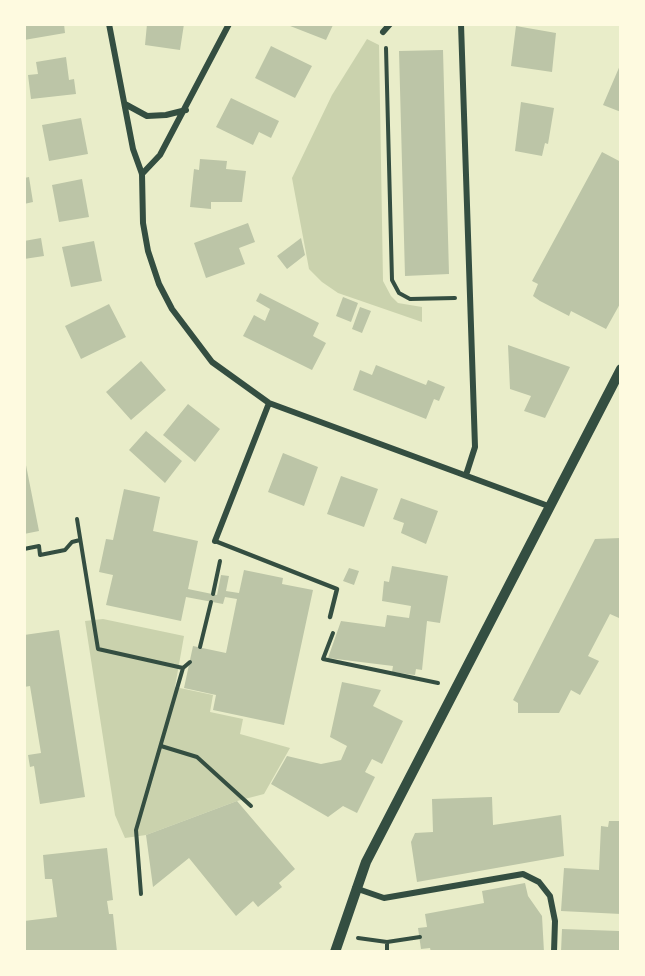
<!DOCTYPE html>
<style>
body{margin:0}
#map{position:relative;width:645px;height:976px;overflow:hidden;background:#e9edc9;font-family:Spectral,serif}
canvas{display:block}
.frame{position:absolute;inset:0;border:26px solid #fefae0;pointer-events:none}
</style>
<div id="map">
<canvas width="645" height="976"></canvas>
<div class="frame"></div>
</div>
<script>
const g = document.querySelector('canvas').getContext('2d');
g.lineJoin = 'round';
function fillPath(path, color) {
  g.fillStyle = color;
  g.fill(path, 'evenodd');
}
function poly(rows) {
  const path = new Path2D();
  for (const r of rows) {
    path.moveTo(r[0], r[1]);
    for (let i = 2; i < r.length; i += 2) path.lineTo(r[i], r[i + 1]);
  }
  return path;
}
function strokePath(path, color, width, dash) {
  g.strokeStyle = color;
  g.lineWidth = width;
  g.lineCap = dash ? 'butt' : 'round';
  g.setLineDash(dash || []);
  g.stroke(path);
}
fillPath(poly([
 [367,39,379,45,383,281,391,296,398,303,422,307,422,322,338,293,322,282,309,269,292,178,332,95],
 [103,619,184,636,175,687,213,695,210,712,243,719,240,734,290,748,264,794,237,801,146,835,125,838,115,815,85,621]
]), '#cad2ad');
fillPath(poly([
 [24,24,64,24,65,33,24,40],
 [147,24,184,24,180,50,145,45],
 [285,24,330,24,333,25,326,40],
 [516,26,556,33,552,72,511,66],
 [271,46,312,66,295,98,255,78],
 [443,50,449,274,405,276,399,51],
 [66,57,69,80,74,79,76,94,31,99,28,75,38,74,36,62],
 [621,63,621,112,603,105],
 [231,98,279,121,271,138,259,132,253,145,216,127],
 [521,102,554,108,548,144,545,143,542,156,515,151],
 [81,118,88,154,49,161,42,125],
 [602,152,621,162,621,302,606,329,571,311,569,316,540,301,533,296,538,284,532,281],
 [200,159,227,161,226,169,246,171,242,202,211,202,211,209,190,207,194,169,199,170],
 [29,177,33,202,24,204,24,178],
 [82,179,89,217,59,222,52,185],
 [248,223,255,242,239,248,245,264,206,278,194,243],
 [41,238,44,256,24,259,24,241],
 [301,238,305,255,287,269,277,256],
 [94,241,102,281,71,287,62,247],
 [260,293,319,323,313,336,326,343,312,370,243,336,254,315,265,321,270,309,256,301],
 [343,297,358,303,351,322,336,316],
 [109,304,126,337,81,359,65,326],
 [360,307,371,311,362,333,352,329],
 [508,345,570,367,545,418,524,411,531,396,510,389],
 [141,361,166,390,131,420,106,392],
 [376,365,426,385,428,380,445,387,439,401,434,399,426,419,353,390,360,370,372,375],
 [188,404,220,429,195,462,163,435],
 [146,431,182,461,165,483,129,450],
 [283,453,318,467,304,506,268,492],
 [24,455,39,531,24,534],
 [341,476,378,489,364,527,327,514],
 [124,489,160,497,153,531,198,541,188,589,217,595,221,575,229,576,226,591,239,593,244,570,283,578,282,584,313,590,284,725,213,710,216,695,184,688,193,646,226,653,237,599,225,597,223,604,186,597,181,621,106,605,113,575,99,572,106,539,113,540],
 [401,498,438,511,426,544,401,533,404,523,393,519],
 [621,538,621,615,619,618,610,614,588,656,599,661,580,695,571,690,559,713,518,713,518,703,513,700,595,539],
 [392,566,448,576,440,623,427,621,422,670,416,669,415,675,392,672,393,666,328,658,341,621,385,627,387,615,409,618,411,606,382,601,384,581,389,582],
 [349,568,359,571,354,585,343,581],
 [59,630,85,797,40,804,34,766,30,767,28,755,41,753,30,686,24,687,24,635],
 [342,682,381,690,373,706,403,721,382,764,372,759,365,772,375,777,357,813,343,806,328,817,271,784,287,756,321,764,341,760,347,746,330,737],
 [492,797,493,825,561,815,564,856,417,882,411,842,415,833,433,832,432,799],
 [237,801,295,869,279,883,282,887,258,907,253,901,236,916,189,858,153,887,146,835],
 [609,821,621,821,621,914,561,911,564,868,599,870,601,826,608,827],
 [107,848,113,900,107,901,109,914,113,914,117,952,26,952,24,921,57,917,52,879,45,879,43,855],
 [525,883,528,896,542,916,544,952,431,952,430,948,421,949,418,928,427,927,425,914,484,903,482,891],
 [619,925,621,952,561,952,562,929,619,931]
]), '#bcc5a7');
strokePath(poly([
 [386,48,392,280,399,293,410,299,455,298],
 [77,519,98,649,183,668],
 [24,549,39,546,40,555,65,550,72,542,80,540],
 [213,594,220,561],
 [333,633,323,659,438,683],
 [200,647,211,602],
 [161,746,197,757,251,806],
 [141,894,136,830,183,668,190,662],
 [358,938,387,942,420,937],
 [387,942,387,952]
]), '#344e41', 4);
strokePath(poly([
 [215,541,337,589,330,617]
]), '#344e41', 4.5);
strokePath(poly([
 [109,24,133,149,142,174,143,223,148,251,159,284,172,309,212,362,269,403,551,507],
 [461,24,475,447,466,475],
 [383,32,390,24],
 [125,104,147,116,166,115,186,110],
 [142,174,160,155,229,24],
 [215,541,269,403],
 [355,888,384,898,523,874,539,882,550,896,555,921,554,952]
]), '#344e41', 6);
strokePath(poly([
 [335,952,366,862,621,369]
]), '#344e41', 10);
</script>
